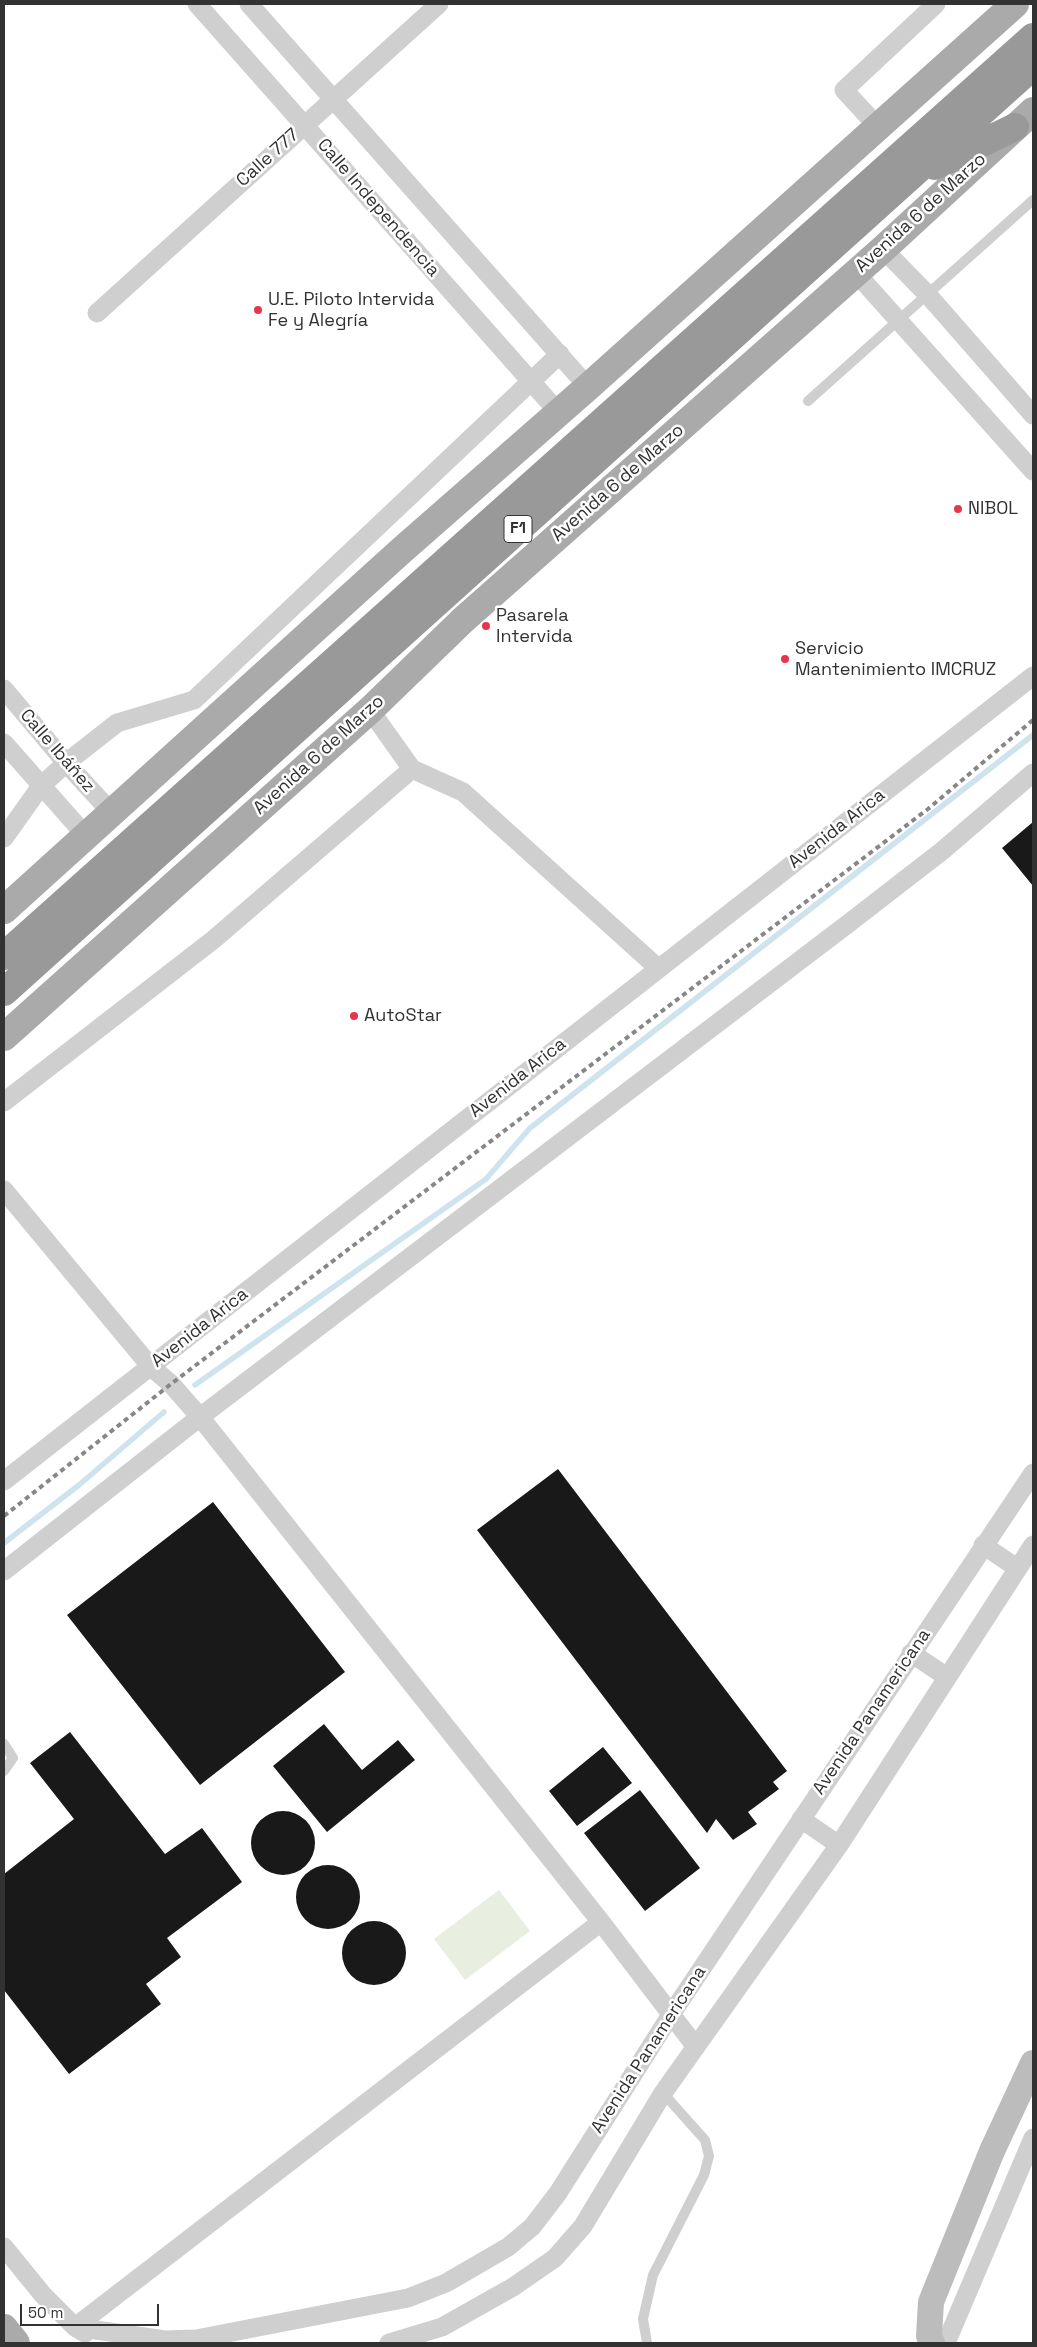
<!DOCTYPE html>
<meta charset="utf-8">
<style>
body{margin:0}
#map{position:relative;width:1037px;height:2347px;overflow:hidden;background:#fff;font-family:"Space Grotesk",sans-serif}
canvas{display:block}
.frame{position:absolute;inset:0;border:5px solid #323232;pointer-events:none}
.scale{position:absolute;left:20px;top:2304px;width:139px;height:22px;box-sizing:border-box;border:2px solid #323232;border-top:0;padding-left:6px;font-size:15px;line-height:18px;white-space:nowrap;color:#323232;-webkit-text-stroke:4px #fff;paint-order:stroke}
</style>
<div id="map">
<canvas width="1037" height="2347"></canvas>
<div class="frame"></div>
<div class="scale">50 m</div>
</div>
<script>
const g = document.querySelector('canvas').getContext('2d');
g.lineJoin = 'round';
function fillPath(path, color) {
  g.fillStyle = color;
  g.fill(path, 'evenodd');
}
function poly(rows) {
  const path = new Path2D();
  for (const r of rows) {
    if (r.length === 3) {
      path.moveTo(r[0] + r[2], r[1]);
      path.arc(r[0], r[1], r[2], 0, 2 * Math.PI);
      continue;
    }
    path.moveTo(r[0], r[1]);
    for (let i = 2; i < r.length; i += 2) path.lineTo(r[i], r[i + 1]);
  }
  return path;
}
function strokePath(path, color, width, dash) {
  g.strokeStyle = color;
  g.lineWidth = width;
  g.lineCap = dash ? 'butt' : 'round';
  g.setLineDash(dash || []);
  g.stroke(path);
}
function label(font, color, halo, rows, align = 'center') {
  g.font = font + ' "Space Grotesk",sans-serif';
  g.lineWidth = 5;
  g.setLineDash([]);
  g.textBaseline = 'middle';
  g.strokeStyle = halo;
  g.fillStyle = color;
  for (const [text, x, y, turn = 0] of rows) {
    g.save();
    g.translate(x, y);
    g.rotate((+turn || 0) * Math.PI / 180);
    g.textAlign = isNaN(turn) ? turn : align;
    if (halo) g.strokeText(text, 0, 0);
    g.fillText(text, 0, 0);
    g.restore();
  }
}
fillPath(poly([
 [499,1890,530,1931,465,1980,434,1939]
]), '#e8eee0');
strokePath(poly([
 [195,1385,486,1179,530,1128,1033,735],
 [4,1543,79,1485,164,1412]
]), '#cde3ee', 5.5);
fillPath(poly([
 [1033,822,1033,886,1002,848],
 [558,1469,787,1771,773,1782,779,1789,748,1812,757,1824,733,1840,716,1819,707,1833,477,1530],
 [213,1502,345,1672,200,1785,67,1615],
 [324,1724,362,1770,398,1740,415,1760,327,1832,273,1766],
 [70,1732,165,1854,202,1828,242,1882,167,1938,181,1957,146,1984,161,2004,69,2074,4,1990,4,1874,74,1819,30,1763],
 [603,1747,632,1783,577,1826,549,1791],
 [640,1790,700,1868,645,1911,584,1833],
 [283,1843,32],
 [328,1897,32],
 [374,1953,32]
]), '#191919');
strokePath(poly([
 [808,401,1033,200],
 [4,1744,13,1758,4,1771],
 [647,2343,643,2319,653,2275,704,2175,709,2156,705,2140,663,2093]
]), '#cfcfcf', 10);
strokePath(poly([
 [197,4,559,413],
 [249,4,588,387],
 [878,127,844,90,936,4],
 [883,249,928,295,1033,415],
 [856,273,1033,471],
 [97,313,439,4],
 [4,689,66,763,112,813],
 [370,710,412,769,463,792,658,968],
 [4,743,87,837],
 [4,838,41,786,66,763,117,723,194,700,560,354],
 [4,1102,213,940,412,769],
 [4,1190,151,1367,171,1384,200,1417,601,1922,696,2047],
 [4,1481,1033,676],
 [983,1545,1017,1568],
 [4,1571,200,1417,849,923,942,851,1033,773],
 [911,1653,947,1677],
 [801,1819,839,1845],
 [4,2247,43,2295,75,2327,85,2333],
 [75,2327,165,2340,196,2339,408,2298,446,2283,508,2247,532,2227,558,2193,672,2013,1033,1473],
 [75,2327,601,1922],
 [389,2343,442,2327,513,2287,555,2258,583,2226,663,2093,839,1845,1033,1545],
 [946,2343,1033,2138]
]), '#cfcfcf', 19);
strokePath(poly([
 [932,2343,929,2336,931,2302,992,2151,1033,2063]
]), '#bcbcbc', 26);
strokePath(poly([
 [4,910,402,550,588,387,1015,4],
 [4,1037,370,710,463,620,883,249,1033,111],
 [4,2328,16,2343]
]), '#aaa', 28);
strokePath(poly([
 [935,166,1015,127],
 [4,956,1033,37],
 [4,992,1033,66]
]), '#999', 28);
strokePath(poly([
 [4,1516,171,1384,928,809,1033,720]
]), '#878787', 4, [5, 4]);
for (const [x, y, r, color] of [
 [258,310,5,"#e7364c"],
 [958,509,5,"#e7364c"],
 [486,626,5,"#e7364c"],
 [785,659,5,"#e7364c"],
 [354,1016,5,"#e7364c"]
]) {
  const dot = new Path2D();
  dot.arc(x, y, r, 0, 2 * Math.PI);
  g.fillStyle = color;
  g.fill(dot);
  strokePath(dot, '#fff', 2);
}
for (const [x, y, w] of [
 [518,529,28]
]) {
  const box = new Path2D();
  box.roundRect(x - w / 2, y - 13.5, w, 27, 4);
  g.fillStyle = '#fff';
  g.fill(box);
  strokePath(box, '#323232', 1);
}
label('bold 16px', '#323232', null, [
 ["F1",518,529]
]);
label('18px', '#323232', '#fff', [
 ["Calle 777",268,158,-42],
 ["Calle Independencia",378,208,49],
 ["Avenida 6 de Marzo",921,213,-42],
 ["Avenida 6 de Marzo",618,483,-41],
 ["Calle Ibáñez",57,751,49],
 ["Avenida 6 de Marzo",319,755,-42],
 ["Avenida Arica",837,829,-38],
 ["Avenida Arica",518,1078,-38],
 ["Avenida Arica",200,1328,-38],
 ["Avenida Panamericana",872,1712,-56],
 ["Avenida Panamericana",649,2050,-57]
]);
label('18px', '#323232', '#fff', [
 ["U.E. Piloto Intervida",268,300],
 ["Fe y Alegría",268,321],
 ["NIBOL",968,509],
 ["Pasarela",496,616],
 ["Intervida",496,637],
 ["Servicio",795,649],
 ["Mantenimiento IMCRUZ",795,670],
 ["AutoStar",364,1016]
], 'left');
</script>
